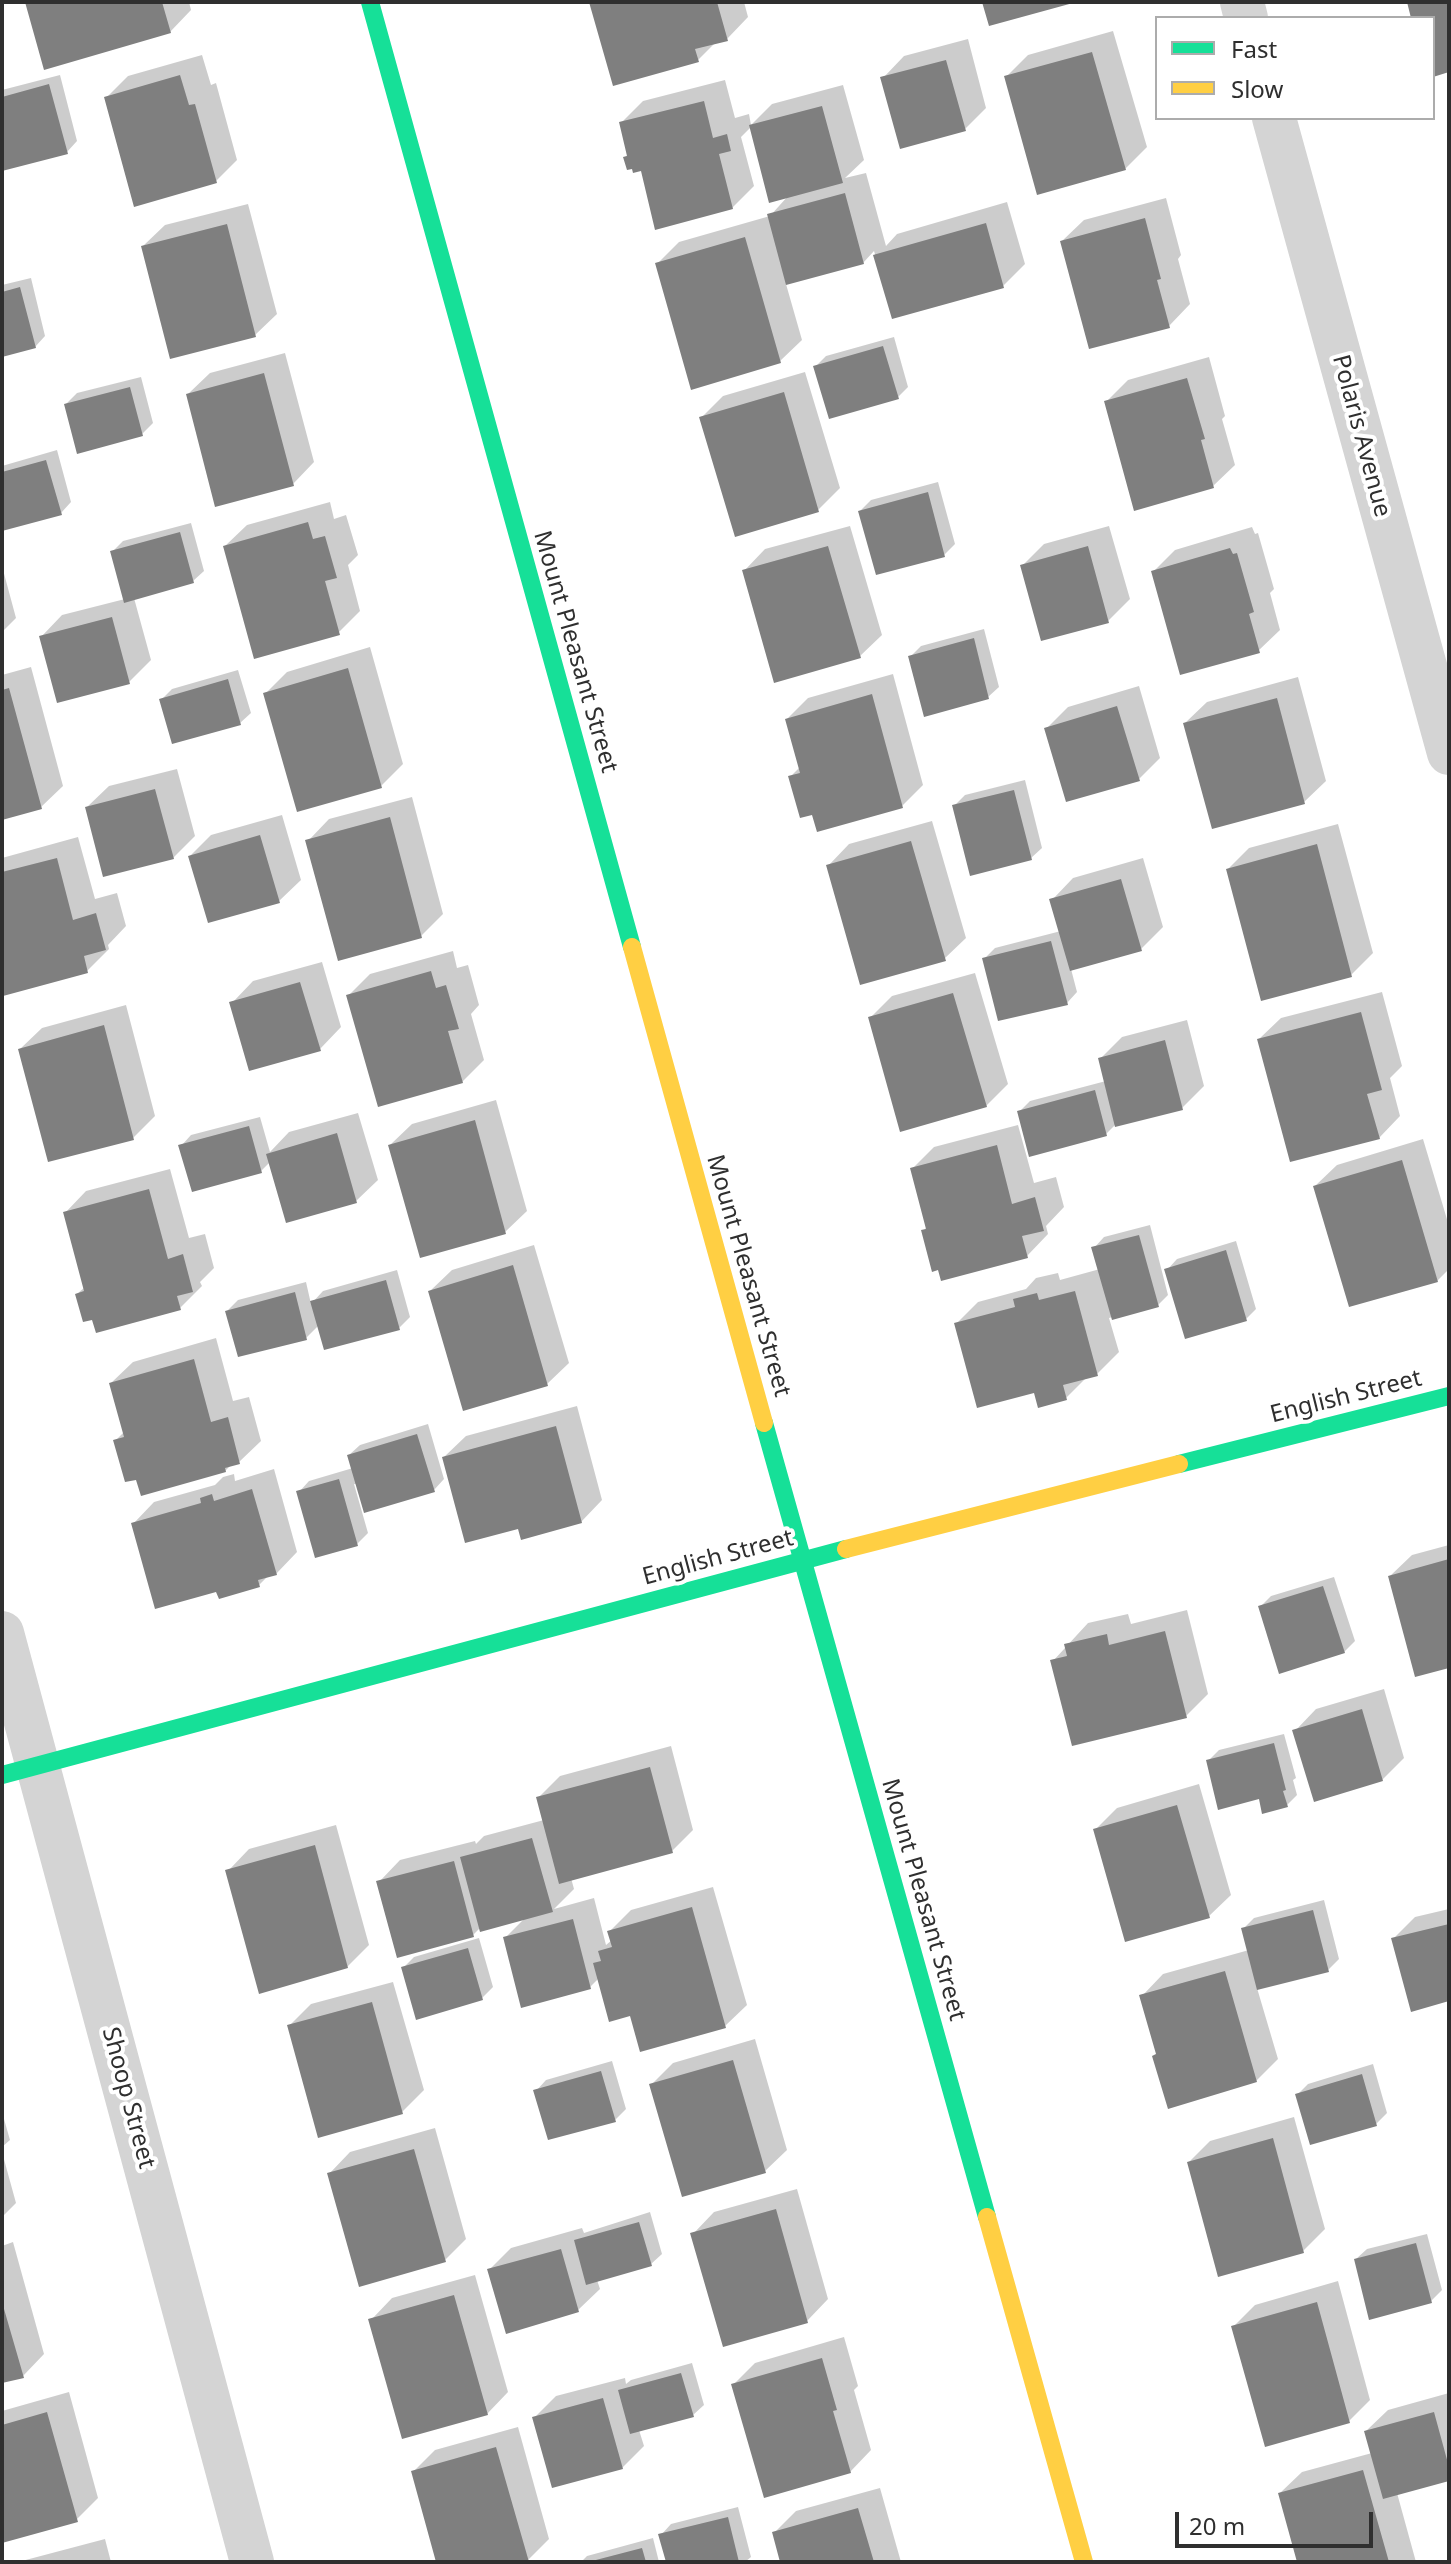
<!DOCTYPE html>
<style>
body{margin:0}
#map{position:relative;width:1451px;height:2564px;overflow:hidden;background:#fff;font-family:"Noto Sans",sans-serif}
canvas{display:block}
.frame{position:absolute;inset:0;border:4px solid #2f2f2f;pointer-events:none}
.legend{position:absolute;left:1155px;top:16px;width:280px;height:104px;box-sizing:border-box;background:#fff;border:2px solid #acacac;margin:0;padding:10px 14px;list-style:none;font-size:24px;color:#2f2f2f}
.legend li{display:flex;align-items:center;gap:16px;height:40px}
.legend b{width:40px;border:2px solid #acacac}
.scale{position:absolute;left:1175px;top:2512px;width:198px;height:36px;box-sizing:border-box;border:4px solid #2f2f2f;border-top:0;padding-left:10px;font-size:24px;line-height:28px;white-space:nowrap;color:#2f2f2f;-webkit-text-stroke:6px #fff;paint-order:stroke}
</style>
<div id="map">
<canvas width="1451" height="2564"></canvas>
<div class="frame"></div>
<ul class="legend">
<li><b style="height:10px;background:#16e098"></b>Fast</li>
<li><b style="height:10px;background:#ffcf43"></b>Slow</li>
</ul>
<div class="scale">20 m</div>
</div>
<script>
const g = document.querySelector('canvas').getContext('2d');
g.lineJoin = 'round';
function fillPath(path, color) {
  g.fillStyle = color;
  g.fill(path, 'evenodd');
}
function poly(rows) {
  const path = new Path2D();
  for (const r of rows) {
    path.moveTo(r[0], r[1]);
    for (let i = 2; i < r.length; i += 2) path.lineTo(r[i], r[i + 1]);
  }
  return path;
}
function strokePath(path, color, width, dash) {
  g.strokeStyle = color;
  g.lineWidth = width;
  g.lineCap = dash ? 'butt' : 'round';
  g.setLineDash(dash || []);
  g.stroke(path);
}
function label(font, color, halo, rows, align = 'center') {
  g.font = font + ' "Noto Sans",sans-serif';
  g.lineWidth = 8;
  g.setLineDash([]);
  g.textBaseline = 'middle';
  g.strokeStyle = halo;
  g.fillStyle = color;
  for (const [text, x, y, turn = 0] of rows) {
    g.save();
    g.translate(x, y);
    g.rotate((+turn || 0) * Math.PI / 180);
    g.textAlign = isNaN(turn) ? turn : align;
    if (halo) g.strokeText(text, 0, 0);
    g.fillText(text, 0, 0);
    g.restore();
  }
}
fillPath(poly([
 [27,2,189,2,191,10,170,32],
 [592,2,744,2,748,17,727,39,716,42,698,60],
 [1113,31,1147,147,1125,169,1006,77,1028,55],
 [968,39,986,108,965,129,883,78,904,56],
 [202,55,211,85,216,83,237,160,216,181,106,98,128,76],
 [60,75,77,141,67,152,2,162,2,90],
 [725,80,735,118,749,114,751,125,772,104,843,85,864,160,845,178,866,173,886,246,897,234,1007,202,1025,264,1003,286,893,316,874,251,863,263,786,284,802,340,780,361,657,264,679,242,770,216,788,196,751,127,741,137,754,186,732,208,642,169,625,157,629,154,621,123,643,101],
 [1166,198,1181,255,1178,259,1190,304,1169,326,1062,241,1084,220],
 [248,204,277,314,255,335,143,246,165,225],
 [31,278,45,336,35,347,2,355,2,285],
 [894,337,908,387,898,397,815,367,826,356],
 [285,353,314,462,293,484,188,394,210,373],
 [1209,357,1225,416,1222,419,1235,465,1213,486,1106,402,1128,380],
 [805,372,840,488,818,510,701,418,723,396],
 [141,377,153,423,142,434,66,404,77,393],
 [57,450,71,502,61,513,2,529,2,466],
 [938,482,955,544,944,555,860,511,871,500],
 [330,502,334,519,346,515,358,555,348,565,360,611,338,633,225,546,247,525],
 [191,523,204,571,193,581,134,598,151,660,129,682,59,701,41,637,62,615,125,599,112,552,123,541],
 [850,526,882,635,860,656,744,571,765,549],
 [1109,526,1130,599,1108,621,1022,566,1044,544],
 [1252,527,1255,534,1258,533,1274,589,1270,593,1280,630,1258,651,1153,572,1175,550],
 [2,566,16,618,2,632],
 [984,629,999,687,988,697,911,656,921,646],
 [370,647,403,764,381,786,266,693,287,672],
 [31,667,63,786,41,807,2,818,2,675],
 [238,670,251,713,240,723,161,700,172,689],
 [893,674,923,785,902,806,814,813,790,777,800,767,787,719,808,698],
 [1298,677,1326,781,1304,802,1185,723,1207,702],
 [1139,686,1160,758,1139,779,1046,729,1068,707],
 [177,769,195,836,173,858,87,807,109,786],
 [1025,780,1042,848,1031,858,954,806,965,795],
 [412,797,443,914,421,936,308,841,329,819],
 [282,815,301,880,279,901,190,856,211,835],
 [932,821,966,938,944,959,828,866,849,844],
 [1338,824,1373,953,1351,975,1228,869,1249,848],
 [78,837,95,899,117,893,126,926,108,945,109,949,87,971,4,993,2,985,2,858],
 [1143,858,1163,927,1141,949,1071,969,1077,992,1067,1003,984,959,995,948,1061,931,1052,900,1073,878],
 [453,951,457,968,468,965,479,1005,471,1014,484,1060,462,1082,348,996,370,974],
 [322,962,341,1027,320,1049,232,1003,253,981],
 [975,973,1008,1084,986,1106,870,1018,892,996],
 [1382,992,1402,1066,1390,1078,1400,1116,1379,1138,1259,1039,1281,1018],
 [126,1005,155,1116,133,1138,20,1049,42,1028],
 [1187,1020,1204,1086,1182,1108,1115,1125,1106,1134,1019,1112,1030,1101,1106,1081,1100,1059,1122,1037],
 [496,1100,527,1211,505,1232,390,1145,412,1124],
 [358,1113,378,1180,356,1201,270,1162,261,1171,181,1146,191,1135,260,1117,270,1152,289,1132],
 [1018,1125,1034,1183,1056,1177,1064,1207,1046,1226,1048,1234,1027,1256,923,1231,928,1226,912,1169,934,1147],
 [1423,1139,1449,1226,1449,1269,1437,1281,1315,1186,1337,1165],
 [170,1169,189,1238,205,1234,214,1268,200,1282,202,1286,180,1308,94,1317,77,1294,85,1287,65,1213,86,1191],
 [1150,1225,1168,1295,1158,1305,1109,1318,1119,1352,1097,1374,1088,1376,1066,1398,1035,1391,956,1324,978,1302,1026,1289,1036,1278,1058,1273,1060,1280,1100,1269,1094,1248,1104,1237],
 [1236,1241,1256,1309,1246,1319,1167,1270,1177,1259],
 [534,1245,569,1363,547,1384,430,1291,452,1270],
 [397,1270,410,1317,399,1328,319,1325,306,1338,227,1311,238,1300,306,1282,311,1304,323,1291],
 [216,1338,233,1401,249,1397,261,1441,239,1462,232,1464,225,1471,116,1440,125,1431,111,1383,133,1362],
 [577,1406,602,1500,581,1522,519,1527,444,1457,466,1436],
 [428,1424,444,1479,434,1490,354,1484,368,1533,357,1544,299,1492,309,1481,353,1468,349,1455,360,1445],
 [274,1469,297,1552,276,1574,268,1576,259,1585,133,1524,154,1502,215,1485,223,1477,234,1474,235,1481],
 [1449,1545,1449,1666,1390,1576,1412,1555],
 [1334,1577,1355,1641,1344,1652,1260,1607,1271,1596],
 [1187,1610,1208,1694,1186,1716,1053,1661,1088,1623,1128,1614,1131,1624],
 [1384,1689,1404,1758,1382,1780,1295,1731,1316,1709],
 [1284,1734,1296,1778,1293,1780,1297,1795,1287,1805,1261,1796,1208,1761,1219,1750],
 [671,1746,693,1830,672,1851,571,1878,574,1889,554,1909,594,1898,606,1945,612,1940,609,1932,631,1910,713,1887,747,2005,725,2026,631,2014,599,1978,590,1987,505,1938,525,1918,481,1927,473,1935,379,1882,400,1860,475,1841,476,1844,484,1836,544,1820,538,1798,560,1776],
 [1199,1784,1231,1895,1209,1916,1095,1830,1117,1808],
 [336,1825,369,1945,347,1967,228,1871,249,1849],
 [1324,1900,1339,1959,1328,1970,1257,1988,1278,2059,1256,2081,1158,2053,1142,1996,1163,1974,1249,1950,1243,1929,1254,1918],
 [1449,1909,1449,1999,1393,1939,1415,1917],
 [479,1938,493,1987,482,1998,403,1968,414,1957],
 [393,1982,424,2090,402,2112,289,2026,311,2004],
 [755,2039,787,2150,765,2171,651,2085,673,2063],
 [612,2061,626,2109,615,2120,536,2091,546,2080],
 [1373,2064,1387,2113,1376,2124,1298,2094,1308,2084],
 [2,2112,10,2140,2,2147],
 [1294,2117,1325,2229,1303,2251,1189,2162,1210,2141],
 [435,2128,466,2239,445,2260,329,2174,350,2152],
 [2,2152,16,2203,2,2217],
 [797,2189,828,2299,807,2321,693,2234,714,2212],
 [650,2212,662,2254,651,2264,597,2280,600,2289,578,2310,489,2270,511,2248,582,2228,584,2233],
 [1427,2234,1442,2290,1431,2301,1356,2259,1367,2249],
 [13,2242,44,2354,23,2376,2,2381,2,2246],
 [475,2275,508,2392,487,2414,371,2320,392,2298],
 [1338,2281,1370,2400,1349,2421,1234,2326,1255,2305],
 [844,2337,858,2386,854,2390,871,2450,850,2472,733,2385,755,2363],
 [692,2363,704,2405,693,2415,639,2430,644,2446,622,2468,534,2418,556,2396,625,2378,626,2384,631,2380],
 [69,2392,98,2498,76,2520,2,2541,2,2411],
 [1449,2393,1449,2479,1397,2493,1416,2562,1299,2562,1280,2493,1302,2472,1372,2453,1366,2431,1388,2410],
 [518,2427,549,2539,528,2560,521,2562,438,2562,413,2472,435,2450],
 [880,2488,901,2562,783,2562,774,2533,796,2511],
 [738,2507,751,2557,745,2562,668,2562,661,2535,671,2524],
 [653,2538,659,2562,581,2562,587,2556],
 [105,2539,111,2562,18,2562]
]), '#0003');
fillPath(poly([
 [25,2,162,2,171,33,44,70],
 [589,2,717,2,728,41,695,49,699,62,613,86],
 [982,2,1073,2,1073,3,989,26],
 [1407,2,1449,2,1449,72,1433,77,1433,18,1411,18],
 [1092,52,1126,170,1037,195,1004,76],
 [946,60,966,131,900,149,880,77],
 [180,75,189,105,195,104,217,183,134,207,104,97],
 [49,84,68,154,2,171,2,97],
 [704,101,713,138,727,134,731,151,719,154,733,209,655,230,641,171,633,173,632,169,627,170,623,157,627,156,619,122],
 [822,106,843,183,769,203,749,125],
 [845,193,864,264,786,285,767,214],
 [1145,218,1161,279,1157,280,1170,328,1089,349,1060,241],
 [986,223,1004,288,892,319,873,255],
 [227,224,256,337,170,359,141,246],
 [745,237,781,363,691,390,655,263],
 [20,287,36,348,2,357,2,292],
 [883,346,899,399,829,419,813,366],
 [264,373,294,486,215,507,186,394],
 [1187,378,1205,439,1201,440,1214,488,1134,511,1104,401],
 [130,387,143,436,77,454,64,404],
 [784,392,819,512,735,537,699,417],
 [46,460,62,515,2,531,2,472],
 [928,492,945,557,876,575,858,511],
 [308,522,313,539,325,536,337,578,325,581,340,635,254,659,223,546],
 [180,532,194,583,124,603,110,551],
 [828,546,861,658,774,683,742,570],
 [1088,546,1109,623,1041,641,1020,565],
 [1230,548,1233,554,1237,553,1254,612,1249,614,1260,653,1180,675,1151,571],
 [112,617,130,684,57,703,39,636],
 [974,638,989,699,924,717,908,656],
 [348,668,382,788,297,812,263,693],
 [228,679,241,725,172,744,159,699],
 [9,688,42,809,2,820,2,690],
 [872,694,903,808,817,832,812,815,800,818,788,776,800,773,785,719],
 [1277,698,1305,804,1212,829,1183,723],
 [1117,706,1140,781,1066,802,1044,728],
 [155,789,174,859,103,877,85,807],
 [1014,790,1032,860,970,876,952,805],
 [390,817,422,938,338,961,305,840],
 [260,835,280,903,208,923,188,856],
 [911,841,946,961,860,985,826,865],
 [1317,844,1352,977,1261,1001,1226,869],
 [57,858,73,920,96,913,106,950,84,956,88,973,3,996,2,872],
 [1121,879,1142,951,1070,971,1049,899],
 [1051,941,1068,1005,998,1021,982,958],
 [431,971,436,988,446,985,459,1029,448,1031,463,1083,378,1107,346,995],
 [300,982,321,1051,249,1071,229,1002],
 [953,993,987,1107,900,1132,868,1017],
 [1361,1012,1382,1090,1367,1094,1380,1139,1290,1162,1257,1039],
 [104,1025,134,1140,48,1162,18,1049],
 [1165,1040,1183,1110,1115,1127,1098,1058],
 [1095,1090,1107,1136,1029,1157,1017,1111],
 [475,1120,506,1234,420,1258,388,1145],
 [249,1126,262,1173,192,1192,178,1145],
 [337,1133,357,1203,286,1223,266,1154],
 [997,1145,1012,1204,1035,1197,1044,1231,1022,1236,1028,1258,941,1281,938,1270,932,1272,921,1230,926,1229,910,1168],
 [1402,1160,1438,1282,1349,1307,1313,1186],
 [149,1189,168,1259,183,1254,193,1292,177,1296,181,1310,96,1333,92,1320,83,1322,75,1294,84,1291,63,1212],
 [1139,1235,1159,1307,1112,1320,1091,1247],
 [1226,1250,1247,1321,1185,1339,1164,1269],
 [513,1265,548,1386,463,1411,428,1291],
 [386,1280,400,1330,324,1350,310,1301],
 [1075,1291,1098,1376,1063,1385,1067,1400,1038,1408,1034,1393,977,1408,954,1323,1015,1307,1013,1299,1037,1293,1039,1300],
 [295,1292,307,1340,238,1357,225,1311],
 [194,1359,211,1422,228,1417,240,1464,225,1468,226,1472,141,1496,136,1480,125,1482,113,1440,124,1437,109,1383],
 [556,1426,582,1523,521,1540,518,1529,465,1543,442,1457],
 [417,1434,435,1492,364,1513,347,1455],
 [339,1479,358,1546,315,1558,296,1491],
 [252,1489,277,1575,258,1580,260,1587,219,1599,216,1592,155,1609,131,1523,201,1503,200,1498,212,1494,214,1501],
 [1449,1559,1449,1668,1415,1677,1388,1576],
 [1323,1586,1345,1653,1279,1674,1258,1606],
 [1165,1631,1187,1718,1072,1746,1050,1660,1067,1656,1064,1644,1107,1634,1109,1645],
 [1362,1709,1383,1781,1314,1802,1292,1730],
 [1274,1743,1286,1790,1283,1791,1288,1807,1262,1814,1259,1799,1218,1810,1206,1760],
 [650,1767,673,1853,559,1884,536,1797],
 [1177,1805,1210,1918,1125,1942,1093,1829],
 [532,1838,553,1912,480,1932,460,1857],
 [315,1845,348,1968,259,1994,225,1870],
 [454,1861,474,1937,397,1958,376,1881],
 [692,1907,726,2028,640,2052,630,2016,609,2022,593,1963,601,1961,598,1951,612,1947,607,1931],
 [1313,1910,1329,1972,1257,1990,1241,1928],
 [573,1919,591,1989,521,2008,503,1937],
 [1449,1924,1449,2001,1411,2012,1391,1938],
 [468,1948,483,2000,416,2020,401,1967],
 [1225,1971,1257,2082,1168,2109,1152,2056,1156,2054,1139,1995],
 [372,2002,403,2114,318,2138,287,2025],
 [733,2060,766,2173,682,2197,649,2084],
 [601,2071,616,2122,548,2140,533,2090],
 [1362,2074,1377,2126,1310,2145,1295,2094],
 [1273,2138,1304,2253,1218,2277,1187,2162],
 [414,2149,446,2262,359,2287,327,2173],
 [776,2209,808,2323,723,2347,690,2233],
 [639,2222,652,2266,586,2285,574,2240],
 [1416,2243,1432,2303,1369,2320,1354,2259],
 [561,2249,579,2312,506,2334,487,2269],
 [454,2295,488,2415,402,2439,368,2319],
 [2,2302,24,2378,2,2383],
 [1317,2302,1350,2423,1265,2447,1231,2326],
 [822,2358,837,2410,833,2411,851,2473,764,2498,731,2384],
 [681,2373,694,2417,630,2434,618,2390],
 [603,2398,623,2469,552,2488,532,2417],
 [47,2412,78,2522,2,2543,2,2425],
 [1434,2412,1449,2467,1449,2481,1383,2499,1364,2431],
 [496,2447,529,2562,436,2562,411,2471],
 [1363,2470,1389,2562,1297,2562,1278,2493],
 [858,2508,874,2562,780,2562,772,2532],
 [728,2517,739,2562,666,2562,658,2534],
 [642,2548,646,2562,592,2562,592,2561]
]), '#7f7f7f');
strokePath(poly([
 [1242,2,1246,18],
 [1274,118,1449,753],
 [2,1633,252,2562]
]), '#d4d4d4', 44);
strokePath(poly([
 [370,2,632,947],
 [764,1423,987,2217],
 [1179,1464,1449,1396],
 [2,1775,846,1549]
]), '#16e098', 18);
strokePath(poly([
 [632,947,764,1423],
 [846,1549,1179,1464],
 [987,2217,1084,2562]
]), '#ffcf43', 18);
label('24px', '#2f2f2f', '#fff', [
 ["Polaris Avenue",1361,436,75],
 ["Mount Pleasant Street",575,652,74],
 ["Mount Pleasant Street",748,1276,74],
 ["English Street",1346,1397,-14],
 ["English Street",718,1558,-15],
 ["Mount Pleasant Street",923,1900,74],
 ["Shoop Street",128,2098,75]
]);
</script>
